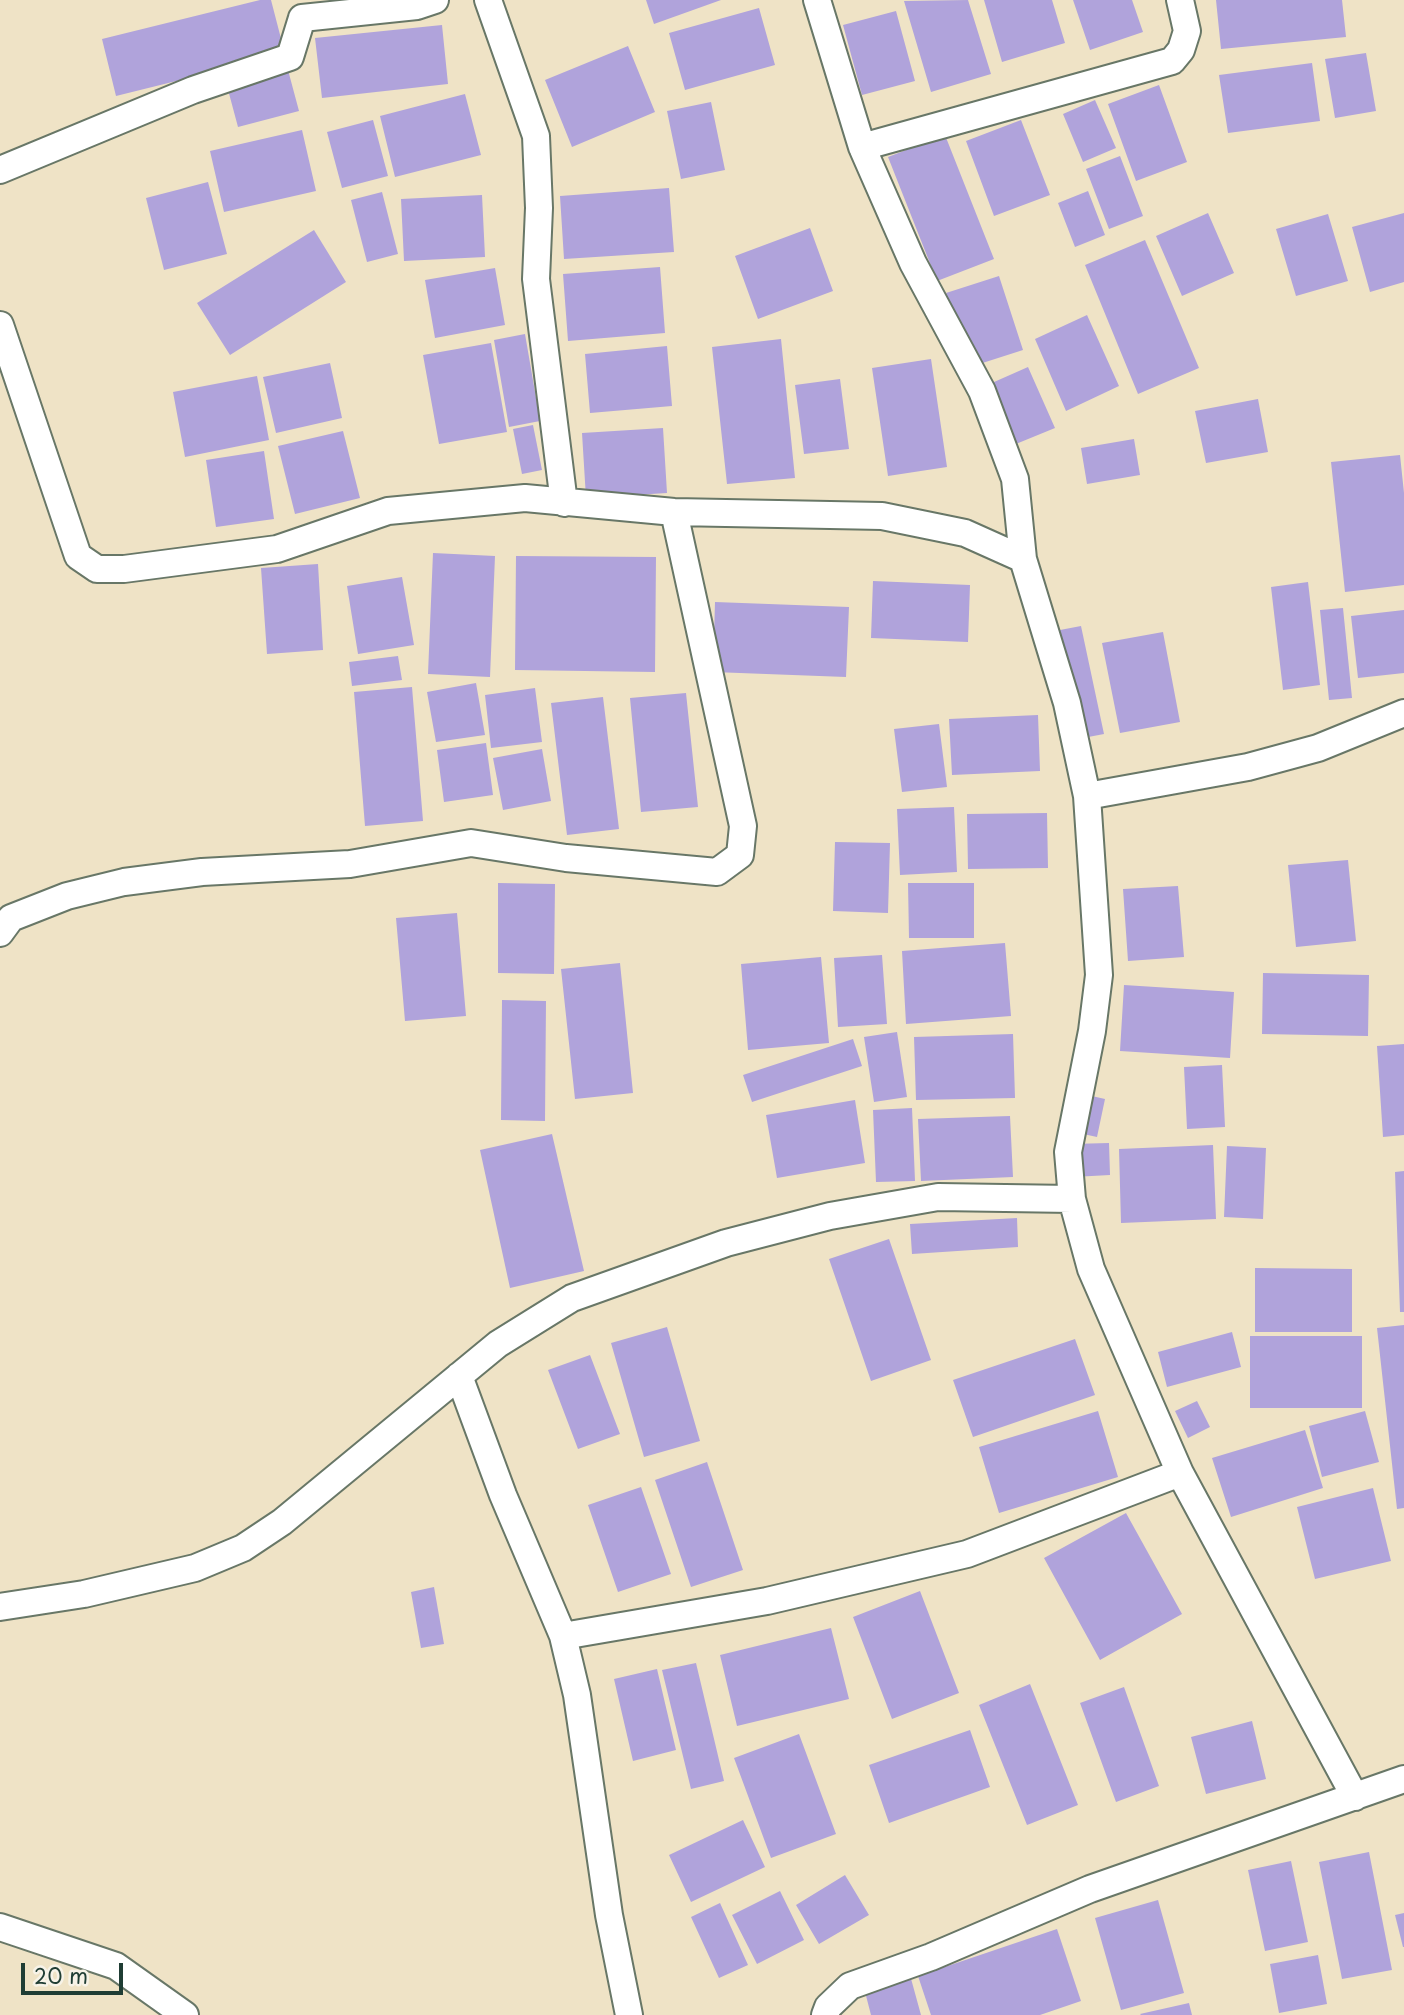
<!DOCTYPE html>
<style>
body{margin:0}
#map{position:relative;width:1404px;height:2015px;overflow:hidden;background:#efe3c6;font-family:"Playpen Sans",sans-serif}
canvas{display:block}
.scale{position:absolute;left:21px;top:1963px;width:102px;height:32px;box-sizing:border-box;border:4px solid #1f3d34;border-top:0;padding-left:9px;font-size:21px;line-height:24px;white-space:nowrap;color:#1f3d34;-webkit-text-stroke:5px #f7f3e8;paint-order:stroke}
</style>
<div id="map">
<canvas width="1404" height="2015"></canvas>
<div class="scale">20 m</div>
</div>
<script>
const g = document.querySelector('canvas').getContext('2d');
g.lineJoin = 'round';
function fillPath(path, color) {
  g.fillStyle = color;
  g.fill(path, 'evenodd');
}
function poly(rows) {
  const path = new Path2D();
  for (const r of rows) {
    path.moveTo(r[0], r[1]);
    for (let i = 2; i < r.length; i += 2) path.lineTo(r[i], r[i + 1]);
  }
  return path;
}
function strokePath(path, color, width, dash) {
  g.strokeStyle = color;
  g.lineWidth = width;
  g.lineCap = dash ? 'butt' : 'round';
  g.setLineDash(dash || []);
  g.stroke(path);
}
fillPath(poly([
 [260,0,271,0,285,54,116,96,102,39],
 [646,0,721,0,654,24],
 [968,0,991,74,931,92,904,1],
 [984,0,1052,0,1065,43,1002,62],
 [1073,0,1132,0,1143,32,1090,50],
 [1216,0,1342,0,1346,37,1221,49],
 [759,8,775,65,685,90,669,33],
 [896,11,915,81,862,95,843,25],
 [442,25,448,84,322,98,315,38],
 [628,46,655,112,572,147,545,80],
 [1366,53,1376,111,1335,118,1325,59],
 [1312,63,1320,121,1228,133,1219,75],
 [288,70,299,111,238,127,227,86],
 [1159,85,1187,162,1136,181,1108,104],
 [465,94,481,155,395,177,380,116],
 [1095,100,1116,148,1083,162,1063,114],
 [711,102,725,170,681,179,667,111],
 [373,120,388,176,342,188,327,132],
 [1021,120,1050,195,994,216,966,141],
 [302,130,316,191,224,212,210,151],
 [945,135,994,259,937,281,888,157],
 [1120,156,1143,216,1109,229,1086,169],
 [208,182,227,254,164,270,146,198],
 [669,188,674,252,564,259,560,196],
 [1088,191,1105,235,1075,247,1058,203],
 [382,192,398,254,367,262,351,200],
 [482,195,485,257,404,261,401,199],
 [1208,213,1234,273,1182,296,1156,236],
 [1404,213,1404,282,1370,292,1352,227],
 [1328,214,1348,281,1296,296,1276,229],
 [810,228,833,291,758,319,735,256],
 [314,230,346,282,230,355,197,303],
 [1145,240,1199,368,1138,394,1085,265],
 [660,267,665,333,568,341,563,274],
 [495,268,505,325,435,338,425,280],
 [999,276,1023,350,970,367,946,293],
 [1087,315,1119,386,1066,411,1035,339],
 [525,334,540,421,509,427,494,340],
 [781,339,795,478,727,484,712,347],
 [491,343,507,432,439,444,423,355],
 [667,346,672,406,590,413,585,354],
 [931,359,947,467,888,476,872,368],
 [330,363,342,418,276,433,263,377],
 [1028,367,1055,428,1011,446,985,386],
 [257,376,269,440,185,457,173,392],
 [840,379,849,449,804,454,795,385],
 [1258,399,1268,452,1206,463,1195,411],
 [533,425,542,470,522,474,513,429],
 [663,428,667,493,586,498,582,433],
 [343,431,360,498,295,514,278,446],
 [1134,439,1140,475,1087,484,1081,448],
 [264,451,274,519,216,527,206,460],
 [1400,455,1404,493,1404,585,1345,592,1331,462],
 [433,553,495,556,490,677,428,674],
 [516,556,656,557,655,672,515,670],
 [318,564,323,650,267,654,261,568],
 [402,577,414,645,358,654,347,586],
 [873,581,970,585,968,642,871,638],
 [1308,582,1320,685,1283,690,1271,587],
 [715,602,849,607,846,677,713,672],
 [1343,608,1352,698,1329,700,1320,610],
 [1404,610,1404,673,1358,678,1351,616],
 [1081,626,1104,734,1083,738,1060,630],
 [1163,632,1180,722,1120,733,1102,643],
 [398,656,402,680,352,686,349,662],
 [476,683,485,735,436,742,427,692],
 [412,687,423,821,365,826,354,692],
 [535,688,542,742,491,748,485,695],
 [686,693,698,807,641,812,630,698],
 [603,697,619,829,567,835,551,703],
 [1038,715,1040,771,952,775,949,719],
 [939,724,947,787,902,792,894,729],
 [486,743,493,795,444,802,437,750],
 [542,749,551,801,503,810,493,758],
 [954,807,957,872,900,875,897,809],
 [1047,813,1048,868,968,869,967,814],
 [835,842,890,843,888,913,833,911],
 [1348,860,1356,941,1296,947,1288,865],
 [498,883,555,884,554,974,498,973],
 [908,883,974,883,974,938,909,938],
 [1178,886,1184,957,1128,961,1123,889],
 [457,913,466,1016,405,1021,396,918],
 [1005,943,1011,1016,906,1024,902,951],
 [882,955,887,1024,838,1027,834,958],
 [821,957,829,1043,748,1050,741,964],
 [620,963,633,1093,575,1099,561,969],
 [1263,973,1369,975,1368,1036,1262,1034],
 [1124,985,1234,992,1230,1058,1120,1051],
 [502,1000,546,1001,545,1121,501,1120],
 [897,1032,907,1097,874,1102,864,1037],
 [1013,1034,1015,1098,916,1100,914,1037],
 [853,1039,862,1066,752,1102,743,1075],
 [1404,1044,1404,1135,1383,1137,1377,1046],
 [1222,1065,1225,1127,1187,1129,1184,1067],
 [1083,1094,1105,1099,1097,1137,1074,1132],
 [855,1100,865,1163,777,1178,766,1115],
 [912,1108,915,1181,876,1182,873,1110],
 [1010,1116,1013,1177,921,1181,918,1119],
 [552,1134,584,1271,510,1288,480,1150],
 [1109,1143,1110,1175,1073,1177,1071,1144],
 [1213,1145,1216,1219,1121,1223,1119,1149],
 [1227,1146,1266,1148,1263,1219,1224,1217],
 [1404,1171,1404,1312,1400,1312,1395,1172],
 [1017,1218,1018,1247,912,1254,910,1224],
 [889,1239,931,1360,871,1381,829,1259],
 [1255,1268,1352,1269,1352,1332,1255,1332],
 [1404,1325,1404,1508,1397,1509,1377,1328],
 [667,1327,700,1441,644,1457,611,1343],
 [1232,1332,1241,1367,1167,1387,1158,1352],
 [1250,1336,1362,1336,1362,1408,1250,1408],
 [1075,1339,1095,1395,973,1437,953,1380],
 [590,1355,620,1434,578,1449,548,1370],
 [1197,1401,1210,1427,1188,1438,1175,1411],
 [1098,1411,1118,1477,999,1513,979,1447],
 [1365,1411,1379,1462,1322,1477,1309,1426],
 [1305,1430,1323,1488,1231,1517,1212,1458],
 [707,1462,743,1570,691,1587,655,1480],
 [641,1487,671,1574,618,1592,588,1505],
 [1373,1488,1391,1561,1315,1579,1297,1507],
 [1126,1513,1182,1614,1100,1660,1044,1558],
 [434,1587,444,1644,421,1648,411,1592],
 [920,1591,959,1693,892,1719,853,1617],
 [831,1628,849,1699,737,1726,720,1655],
 [696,1663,724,1781,691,1789,662,1670],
 [657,1669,676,1750,633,1761,614,1679],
 [1030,1684,1078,1805,1027,1825,979,1705],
 [1124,1687,1159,1786,1116,1802,1080,1703],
 [1252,1721,1266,1779,1206,1794,1191,1737],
 [970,1730,990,1787,889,1823,869,1765],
 [799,1734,836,1834,771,1858,734,1758],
 [743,1820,765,1867,691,1902,669,1855],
 [1369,1852,1392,1970,1342,1979,1319,1862],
 [1291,1861,1308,1942,1265,1951,1248,1870],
 [845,1875,869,1915,819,1944,796,1905],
 [780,1891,804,1940,757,1964,732,1915],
 [1158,1900,1184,1993,1121,2010,1095,1918],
 [720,1903,748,1965,719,1978,691,1917],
 [1404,1913,1404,1947,1403,1947,1395,1915],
 [1057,1929,1081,2001,1040,2015,931,2015,918,1976],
 [1318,1955,1327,2004,1279,2013,1270,1964],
 [910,1975,921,2015,871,2015,864,1988],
 [1189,2003,1192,2015,1141,2015,1140,2014]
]), '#b0a3db');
const street = poly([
 [488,0,536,136,539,208,536,279,564,503],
 [817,0,862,147,913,263,982,391,1015,479,1023,559,1067,703,1087,796,1099,975,1092,1031,1068,1152,1072,1199,1091,1269,1180,1473,1355,1797],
 [302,18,417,6,435,0],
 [862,147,1172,61,1181,50,1187,31,1180,0],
 [0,170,193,90,290,57,302,18],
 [0,325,78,556,97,569,124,569,277,549,388,511,525,498,674,512,882,516,965,533,1023,559],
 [1087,796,1248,767,1318,748,1404,713],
 [0,933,11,918,67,896,124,882,202,872,350,864,471,843,566,858,717,872,740,855,743,826,674,512],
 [459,1376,503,1495,563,1636,577,1695,609,1915,629,2015],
 [0,1607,84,1594,195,1568,243,1548,282,1522,498,1344,572,1298,726,1243,830,1216,938,1197,1072,1199],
 [563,1636,767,1601,967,1554,1180,1473],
 [0,1927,116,1966,185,2015],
 [825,2015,828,2007,850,1986,931,1957,1090,1889,1404,1779]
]);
strokePath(street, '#687767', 30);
strokePath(street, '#fff', 26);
</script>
